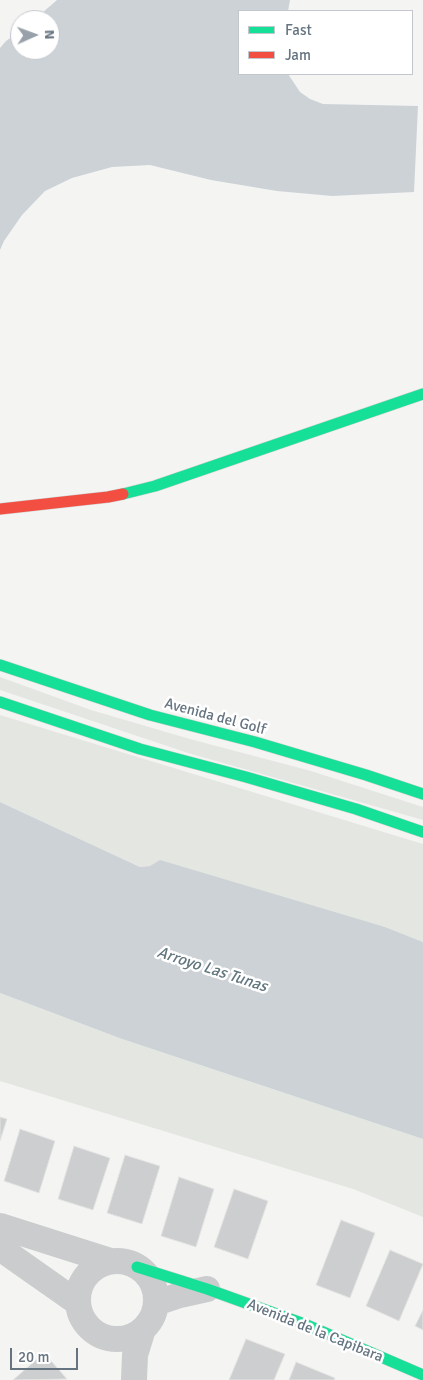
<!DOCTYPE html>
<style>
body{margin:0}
#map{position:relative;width:423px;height:1380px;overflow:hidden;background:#f4f4f3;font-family:Signika,sans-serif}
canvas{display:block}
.legend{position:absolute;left:238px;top:10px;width:175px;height:65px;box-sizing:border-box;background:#fff;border:1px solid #c2c7cd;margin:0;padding:6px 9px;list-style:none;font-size:15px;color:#667481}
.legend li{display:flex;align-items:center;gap:10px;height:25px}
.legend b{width:25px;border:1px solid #c2c7cd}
.north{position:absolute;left:10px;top:10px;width:50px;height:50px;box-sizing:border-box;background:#fff;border:1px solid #c2c7cd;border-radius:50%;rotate:88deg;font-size:14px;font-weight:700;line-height:20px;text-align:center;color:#667481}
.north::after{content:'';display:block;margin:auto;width:18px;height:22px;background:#98a1a9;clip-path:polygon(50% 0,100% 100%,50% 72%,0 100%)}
.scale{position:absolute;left:10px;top:1348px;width:68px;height:22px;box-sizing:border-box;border:2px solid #667481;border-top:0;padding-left:6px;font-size:15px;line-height:18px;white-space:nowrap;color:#667481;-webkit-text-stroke:4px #fff;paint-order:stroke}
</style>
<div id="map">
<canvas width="423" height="1380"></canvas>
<ul class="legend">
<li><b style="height:6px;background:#16e098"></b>Fast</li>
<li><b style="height:6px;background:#f24e42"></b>Jam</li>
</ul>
<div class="north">N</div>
<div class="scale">20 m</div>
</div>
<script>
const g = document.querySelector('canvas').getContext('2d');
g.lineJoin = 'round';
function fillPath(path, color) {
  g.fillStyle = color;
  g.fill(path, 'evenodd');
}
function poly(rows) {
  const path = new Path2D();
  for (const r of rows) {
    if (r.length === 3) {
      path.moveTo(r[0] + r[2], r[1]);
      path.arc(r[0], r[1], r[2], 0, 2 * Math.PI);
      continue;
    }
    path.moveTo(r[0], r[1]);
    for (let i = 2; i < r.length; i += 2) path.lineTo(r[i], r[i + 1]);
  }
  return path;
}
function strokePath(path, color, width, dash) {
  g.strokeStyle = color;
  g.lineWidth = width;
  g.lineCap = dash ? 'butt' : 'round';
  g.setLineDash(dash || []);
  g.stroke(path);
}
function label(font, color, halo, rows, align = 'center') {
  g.font = font + ' Signika,sans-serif';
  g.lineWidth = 5;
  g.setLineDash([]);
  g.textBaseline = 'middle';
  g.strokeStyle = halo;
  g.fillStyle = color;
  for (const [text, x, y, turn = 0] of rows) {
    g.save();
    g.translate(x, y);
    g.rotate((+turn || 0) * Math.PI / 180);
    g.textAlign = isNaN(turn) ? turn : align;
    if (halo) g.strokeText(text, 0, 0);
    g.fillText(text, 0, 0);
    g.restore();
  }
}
fillPath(poly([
 [0,677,91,710,190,739,311,771,423,807,423,820,188,753,0,690],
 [0,715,423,844,423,942,385,927,149,866,140,867,0,802],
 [0,993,122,1039,423,1139,423,1217,353,1189,0,1081]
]), '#e4e7e1');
fillPath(poly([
 [57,0,290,0,288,11,239,11,239,74,288,74,300,92,310,99,323,104,418,106,414,192,332,196,277,191,211,180,150,165,112,167,72,178,45,191,22,215,4,241,0,250,0,48,6,41,20,31,20,50,50,50,50,20,34,20],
 [0,802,140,867,150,866,160,860,385,927,423,942,423,1139,122,1039,0,993]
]), '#ccd2d6');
const building = poly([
 [0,1117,7,1119,0,1141,0,1117],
 [20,1129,55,1141,39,1193,4,1181,20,1129],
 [74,1146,110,1158,93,1210,58,1199,74,1146],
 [125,1155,160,1166,142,1224,107,1213,125,1155],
 [179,1177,214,1189,196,1247,161,1236,179,1177],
 [234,1189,268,1201,248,1259,214,1247,234,1189],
 [341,1220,375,1233,350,1298,316,1285,341,1220],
 [390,1250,423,1264,399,1321,366,1306,390,1250],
 [423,1310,423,1330,415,1326,423,1310],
 [246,1339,285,1354,274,1380,229,1380,246,1339],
 [44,1353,67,1379,13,1380,44,1353],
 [296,1362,335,1378,334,1380,289,1380,296,1362]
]);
fillPath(building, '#cccecf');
strokePath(building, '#e4e4e3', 1);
const fast = poly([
 [123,494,155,486,423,394],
 [0,665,150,715,255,742,366,775,423,794],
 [0,702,140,749,246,777,356,809,423,832],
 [137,1267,207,1289,307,1325,423,1375]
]);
const jam = poly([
 [0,509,108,497,123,494]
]);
strokePath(fast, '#d0d1d1', 12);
strokePath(jam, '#d0d1d1', 12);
strokePath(poly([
 [0,1226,110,1261],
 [0,1248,78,1303],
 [117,1300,39],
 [156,1303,180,1295,207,1289],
 [134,1380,135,1355,143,1329]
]), '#cacccd', 26);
strokePath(fast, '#16e098', 11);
strokePath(jam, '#f24e42', 11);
label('15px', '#667481', '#fff', [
 ["Avenida del Golf",215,717,15],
 ["Avenida de la Capibara",315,1331,22]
]);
label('italic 16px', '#62767e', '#fff', [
 ["Arroyo Las Tunas",212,970,18]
]);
</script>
